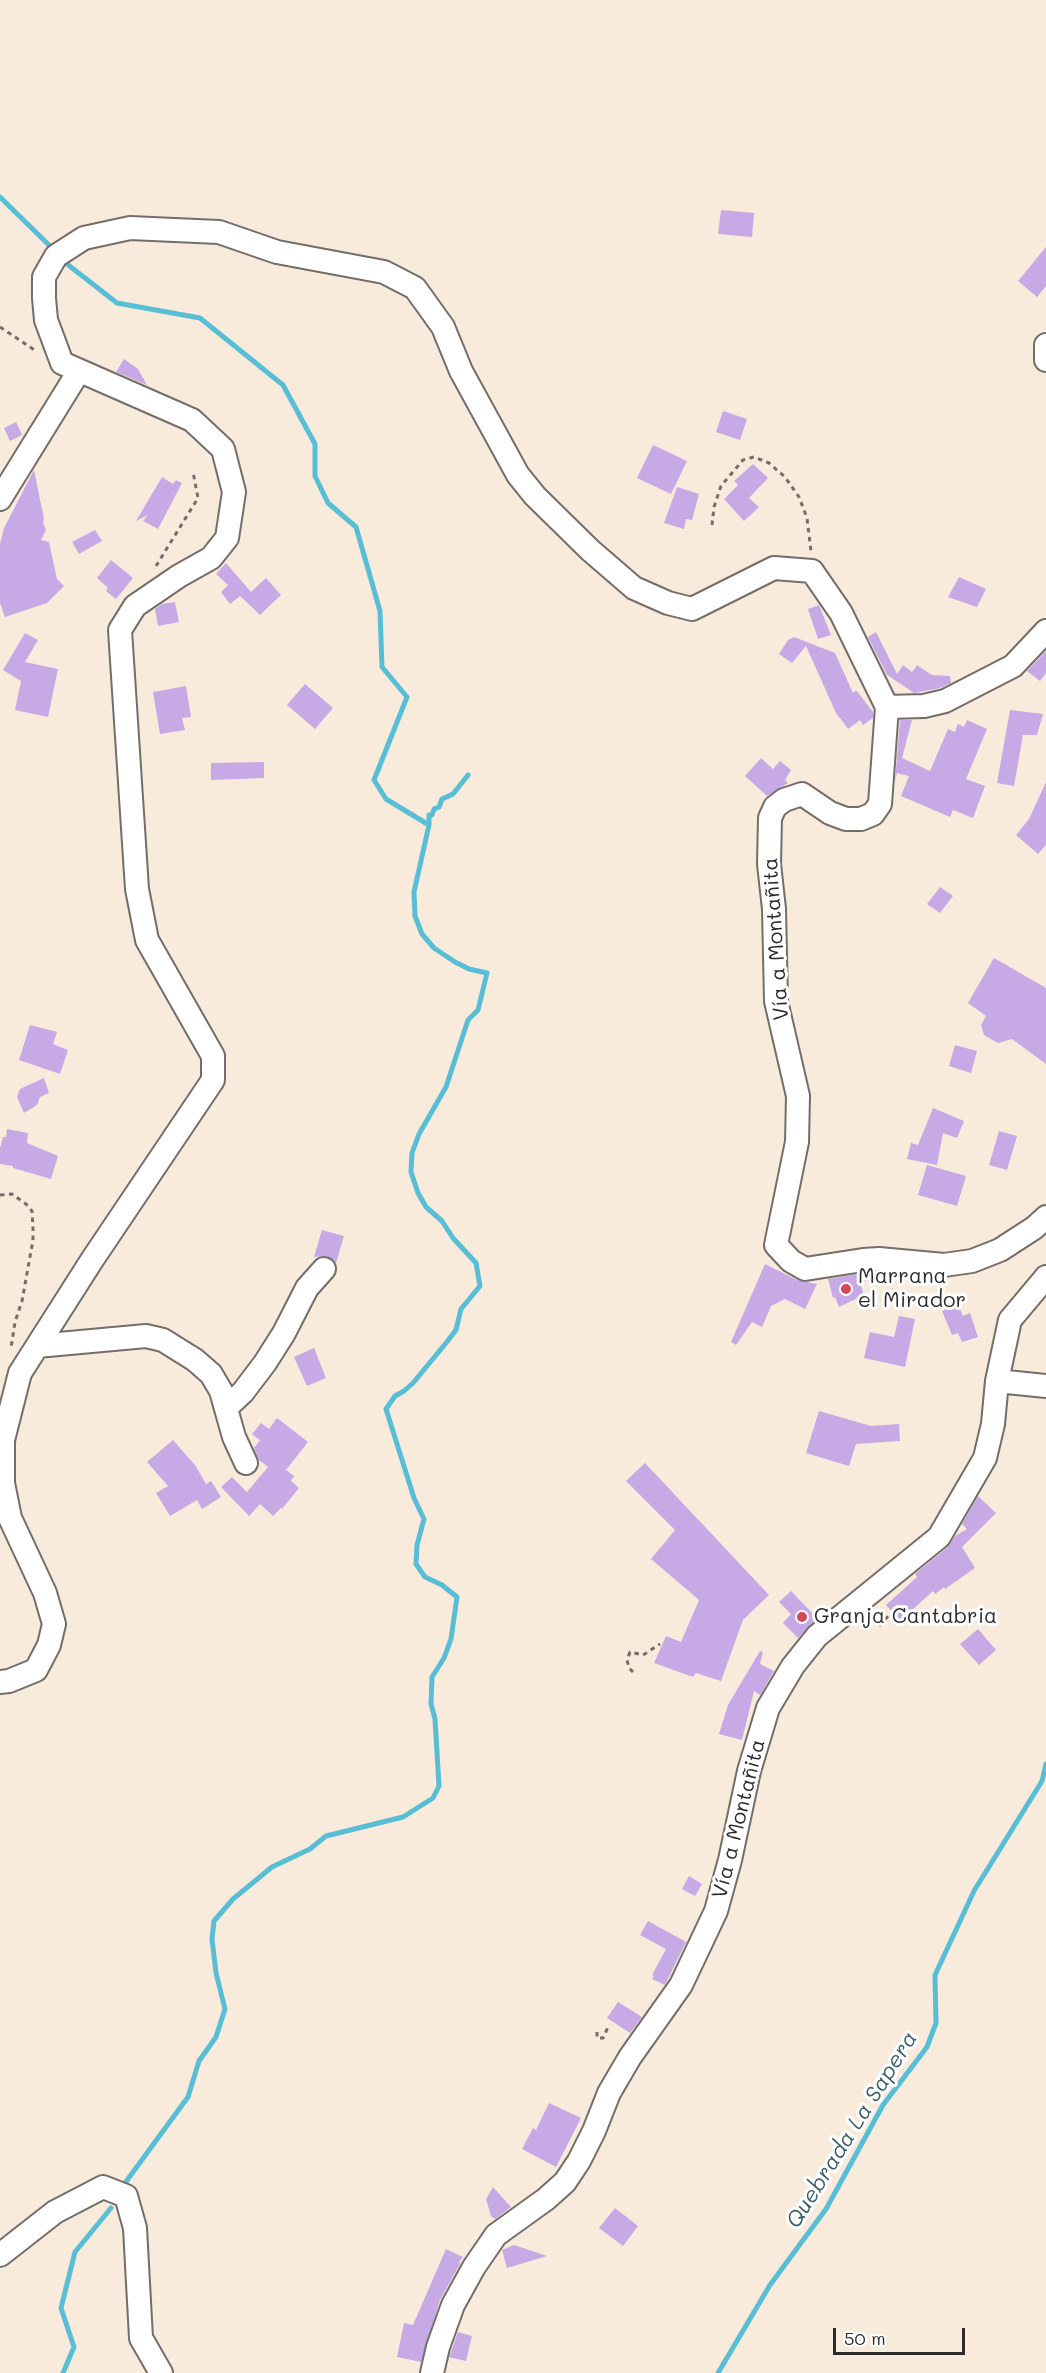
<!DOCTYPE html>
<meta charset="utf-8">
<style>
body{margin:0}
#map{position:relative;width:1046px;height:2373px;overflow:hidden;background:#f9ebdb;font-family:Mali,sans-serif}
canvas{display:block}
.scale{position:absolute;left:833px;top:2328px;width:132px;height:27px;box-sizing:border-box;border:3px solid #2b2b2b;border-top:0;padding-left:8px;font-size:18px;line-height:21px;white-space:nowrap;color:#2b2b2b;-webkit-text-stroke:4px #fff;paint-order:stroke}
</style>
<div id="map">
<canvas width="1046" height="2373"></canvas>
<div class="scale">50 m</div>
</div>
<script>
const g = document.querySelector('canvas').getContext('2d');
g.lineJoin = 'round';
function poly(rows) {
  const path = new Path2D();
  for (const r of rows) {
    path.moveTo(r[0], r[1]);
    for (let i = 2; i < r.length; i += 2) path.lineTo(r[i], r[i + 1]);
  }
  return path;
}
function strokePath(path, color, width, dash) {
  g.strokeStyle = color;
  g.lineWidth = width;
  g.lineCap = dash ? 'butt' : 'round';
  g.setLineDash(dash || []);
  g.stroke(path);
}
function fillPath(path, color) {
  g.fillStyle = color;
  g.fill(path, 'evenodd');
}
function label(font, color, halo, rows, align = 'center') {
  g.font = font + ' Mali,sans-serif';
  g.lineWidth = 6;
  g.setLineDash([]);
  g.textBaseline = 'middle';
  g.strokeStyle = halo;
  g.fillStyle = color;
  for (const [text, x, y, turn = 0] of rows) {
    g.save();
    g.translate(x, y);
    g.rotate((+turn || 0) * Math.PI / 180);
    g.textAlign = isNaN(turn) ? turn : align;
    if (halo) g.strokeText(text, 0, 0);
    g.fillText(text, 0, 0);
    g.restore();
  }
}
strokePath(poly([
 [0,197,53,249],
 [67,264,117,303,200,318,283,385,315,444,315,476,328,503,356,527,380,611,382,667,407,697,374,780,386,799,429,825,414,892,415,916,422,934,434,948,455,962,469,969,487,973,478,1010,468,1020,446,1087,419,1134,412,1153,411,1172,418,1193,426,1207,442,1221,453,1238,476,1263,480,1286,461,1309,456,1330,446,1343,413,1383,404,1391,395,1396,386,1409,414,1498,424,1519,417,1545,416,1564,425,1577,442,1585,457,1597,451,1639,444,1658,432,1677,431,1704,435,1719,439,1786,433,1798,403,1817,326,1836,310,1849,272,1867,233,1899,214,1921,212,1939,216,1973,225,2009,216,2037,199,2061,188,2097,125,2183],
 [429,825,429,815,432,815,434,809,439,807,442,799,453,794,468,775],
 [63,2373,74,2347,61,2308,75,2252,111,2208],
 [718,2373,770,2285,826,2209,883,2105,927,2047,936,2023,935,1975,974,1891,1042,1781,1046,1764]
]), '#58bed6', 5);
fillPath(poly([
 [721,210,754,213,752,237,718,234],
 [1046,247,1046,286,1037,297,1018,281],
 [124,359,138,369,147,385,116,372],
 [723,411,747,419,740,440,716,432],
 [16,422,22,435,10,441,4,428],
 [653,445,687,461,671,494,637,478],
 [753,464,768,478,749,498,759,507,744,521,724,499,738,485,734,481],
 [34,470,44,519,43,522,46,530,41,540,49,542,57,579,64,586,47,603,5,617,0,603,0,544,4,528],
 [162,477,173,484,176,480,182,483,158,529,143,521,148,515,136,521],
 [677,487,699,494,692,520,686,519,684,529,664,523],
 [95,530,102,541,79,554,72,542],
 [111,560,133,578,116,599,106,591,108,588,97,578],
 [226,563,251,592,266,578,281,595,260,615,240,596,230,604,221,592,228,585,216,574],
 [959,577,986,589,977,607,948,597],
 [175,602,179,622,158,626,155,609,162,604],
 [819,605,831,635,818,639,808,609],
 [876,632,897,674,903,665,912,672,917,665,932,675,950,676,951,683,940,688,914,693,887,675,868,637],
 [25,633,38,640,25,662,58,669,48,717,15,710,21,681,3,670],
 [794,637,835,653,853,693,856,690,873,712,873,718,863,725,860,720,848,729,836,713,806,646,792,663,779,654,788,640],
 [1046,651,1046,673,1040,681,1027,671],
 [305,684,333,708,315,729,287,705],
 [186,686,191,717,182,718,185,730,160,734,153,692],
 [1010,710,1043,714,1037,735,1023,735,1014,786,997,783],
 [900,720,912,720,902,758,930,771,948,729,955,732,958,724,964,727,967,720,987,729,966,779,985,786,973,818,953,810,950,817,901,796,909,776,897,773,895,781],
 [761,758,773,769,780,761,791,770,785,780,788,783,785,785,767,796,745,776],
 [264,762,264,778,211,780,211,763],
 [1046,782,1046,845,1038,854,1016,835,1029,819],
 [940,887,953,896,940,913,927,904],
 [994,958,1046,988,1046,1064,1012,1039,998,1043,984,1035,981,1025,986,1016,968,1003],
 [30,1025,57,1032,53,1044,68,1050,60,1074,19,1060],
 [955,1045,977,1051,971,1073,949,1066],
 [44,1078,49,1093,40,1097,37,1105,24,1113,17,1097,20,1089],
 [933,1108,964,1121,957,1138,943,1133,937,1165,907,1159,911,1143,918,1145],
 [7,1129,28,1133,27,1143,58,1156,51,1179,13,1168,13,1166,0,1164,0,1148,3,1137,6,1137],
 [999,1131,1017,1136,1007,1170,989,1165],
 [927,1165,966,1176,957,1206,918,1195],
 [322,1230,344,1236,336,1263,327,1256,314,1257],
 [765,1264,797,1280,817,1284,805,1309,785,1299,771,1306,762,1327,752,1322,736,1345,731,1342],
 [864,1273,879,1273,887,1275,860,1283,864,1295,839,1307,835,1297,833,1298,828,1279],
 [958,1304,963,1316,970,1313,978,1337,962,1342,958,1333,952,1335,942,1311],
 [899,1316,915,1319,905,1367,864,1358,870,1332,894,1337],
 [314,1348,326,1378,307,1386,294,1357],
 [819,1411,871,1426,899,1424,900,1441,856,1444,849,1466,806,1453],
 [277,1418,308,1442,286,1470,294,1476,291,1481,299,1488,282,1509,281,1508,273,1516,260,1504,249,1516,221,1487,232,1477,247,1492,268,1467,259,1460,254,1448,260,1440,252,1434,261,1423,269,1429],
 [173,1440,195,1465,206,1484,211,1481,221,1497,202,1509,197,1500,170,1516,156,1493,168,1486,147,1462],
 [645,1463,769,1595,743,1620,721,1681,696,1673,693,1677,654,1663,666,1636,681,1642,699,1600,651,1559,675,1530,626,1481],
 [978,1496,996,1513,962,1547,975,1568,945,1589,944,1587,935,1594,933,1591,900,1621,886,1605,917,1577,915,1574,948,1547,955,1536,967,1529,962,1524],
 [791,1591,817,1618,798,1638,783,1623,791,1614,779,1602],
 [978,1629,996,1650,979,1665,960,1644],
 [760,1651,763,1652,760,1664,774,1671,760,1695,754,1691,742,1740,719,1734,728,1705],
 [689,1876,702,1884,695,1896,682,1889],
 [648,1921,686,1942,665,1985,652,1979,654,1976,652,1975,666,1949,640,1935],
 [618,2002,642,2017,630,2033,607,2018],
 [549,2103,581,2118,556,2167,522,2149,533,2128,536,2130],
 [493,2187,511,2207,495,2219,491,2216,486,2199],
 [615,2208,638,2226,623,2246,599,2228],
 [514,2245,547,2256,507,2268,502,2250],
 [446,2249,463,2257,458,2263,461,2262,440,2300,421,2362,397,2357,404,2323,413,2325],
 [458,2332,472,2336,466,2361,449,2357]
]), '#c7a9e6');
const minor = poly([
 [1046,345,1046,360],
 [0,499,79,371],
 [887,707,880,804,873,814,861,819,846,819,830,813,802,794,784,800,775,807,770,818,769,864,774,909,776,1001,798,1096,797,1142,776,1245,791,1261,805,1269,863,1260,879,1259,944,1265,972,1261,1000,1250,1034,1228,1046,1217],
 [37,1346,146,1336,163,1340,195,1360,211,1374,221,1391,234,1437,246,1463],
 [997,1381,1046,1386],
 [227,1407,243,1392,265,1363,284,1333,307,1288,324,1269],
 [0,1682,9,1681,36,1670,49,1645,54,1624,45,1593,10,1518,3,1483,3,1440,20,1373,92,1260,213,1080,213,1056,147,940,137,889,120,630,135,606,179,576,211,558,227,538,234,492,223,449,192,420,62,363,46,320,44,298,44,277,56,256,84,238,130,228,219,232,277,252,384,272,415,288,443,327,461,371,518,475,535,496,590,550,634,588,668,603,692,609,774,568,812,571,841,613,887,707,924,706,945,701,1013,666,1046,631],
 [0,2255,55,2212,103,2187,126,2196,135,2228,141,2338,161,2373],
 [432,2373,438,2347,453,2305,474,2267,496,2235,546,2199,565,2182,579,2161,594,2131,609,2093,630,2057,681,1985,716,1911,730,1860,749,1771,768,1708,793,1666,817,1636,939,1537,964,1494,985,1458,993,1424,997,1381,1010,1320,1046,1277]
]);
strokePath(minor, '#736e69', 26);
strokePath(poly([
 [0,327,36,351],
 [712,525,714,507,721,486,743,460,754,457,769,463,785,477,799,497,807,518,811,551],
 [156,566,198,498,193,472],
 [0,1195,12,1194,26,1204,32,1211,33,1228,33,1240,22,1301,15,1322,11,1348],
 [872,1618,880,1625,891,1613],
 [633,1672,629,1668,627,1660,630,1652,643,1655,660,1644],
 [597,2032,597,2038,603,2038,609,2025]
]), '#736e69', 3, [4.5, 4.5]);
strokePath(minor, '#fff', 22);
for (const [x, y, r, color] of [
 [846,1289,6,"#d1495b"],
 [802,1617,6,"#d1495b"]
]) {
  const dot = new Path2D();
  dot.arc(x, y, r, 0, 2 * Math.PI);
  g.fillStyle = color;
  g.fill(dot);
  strokePath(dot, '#fff', 2);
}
label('21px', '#2b2b2b', '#fff', [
 ["Vía a Montañita",776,939,-94],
 ["Vía a Montañita",739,1819,-76]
]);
label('21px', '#2b2b2b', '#fff', [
 ["Marrana",858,1277],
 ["el Mirador",858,1301],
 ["Granja Cantabria",814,1617]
], 'left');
label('italic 22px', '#3b5e67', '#fff', [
 ["Quebrada La Sapera",852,2130,-58]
]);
</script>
